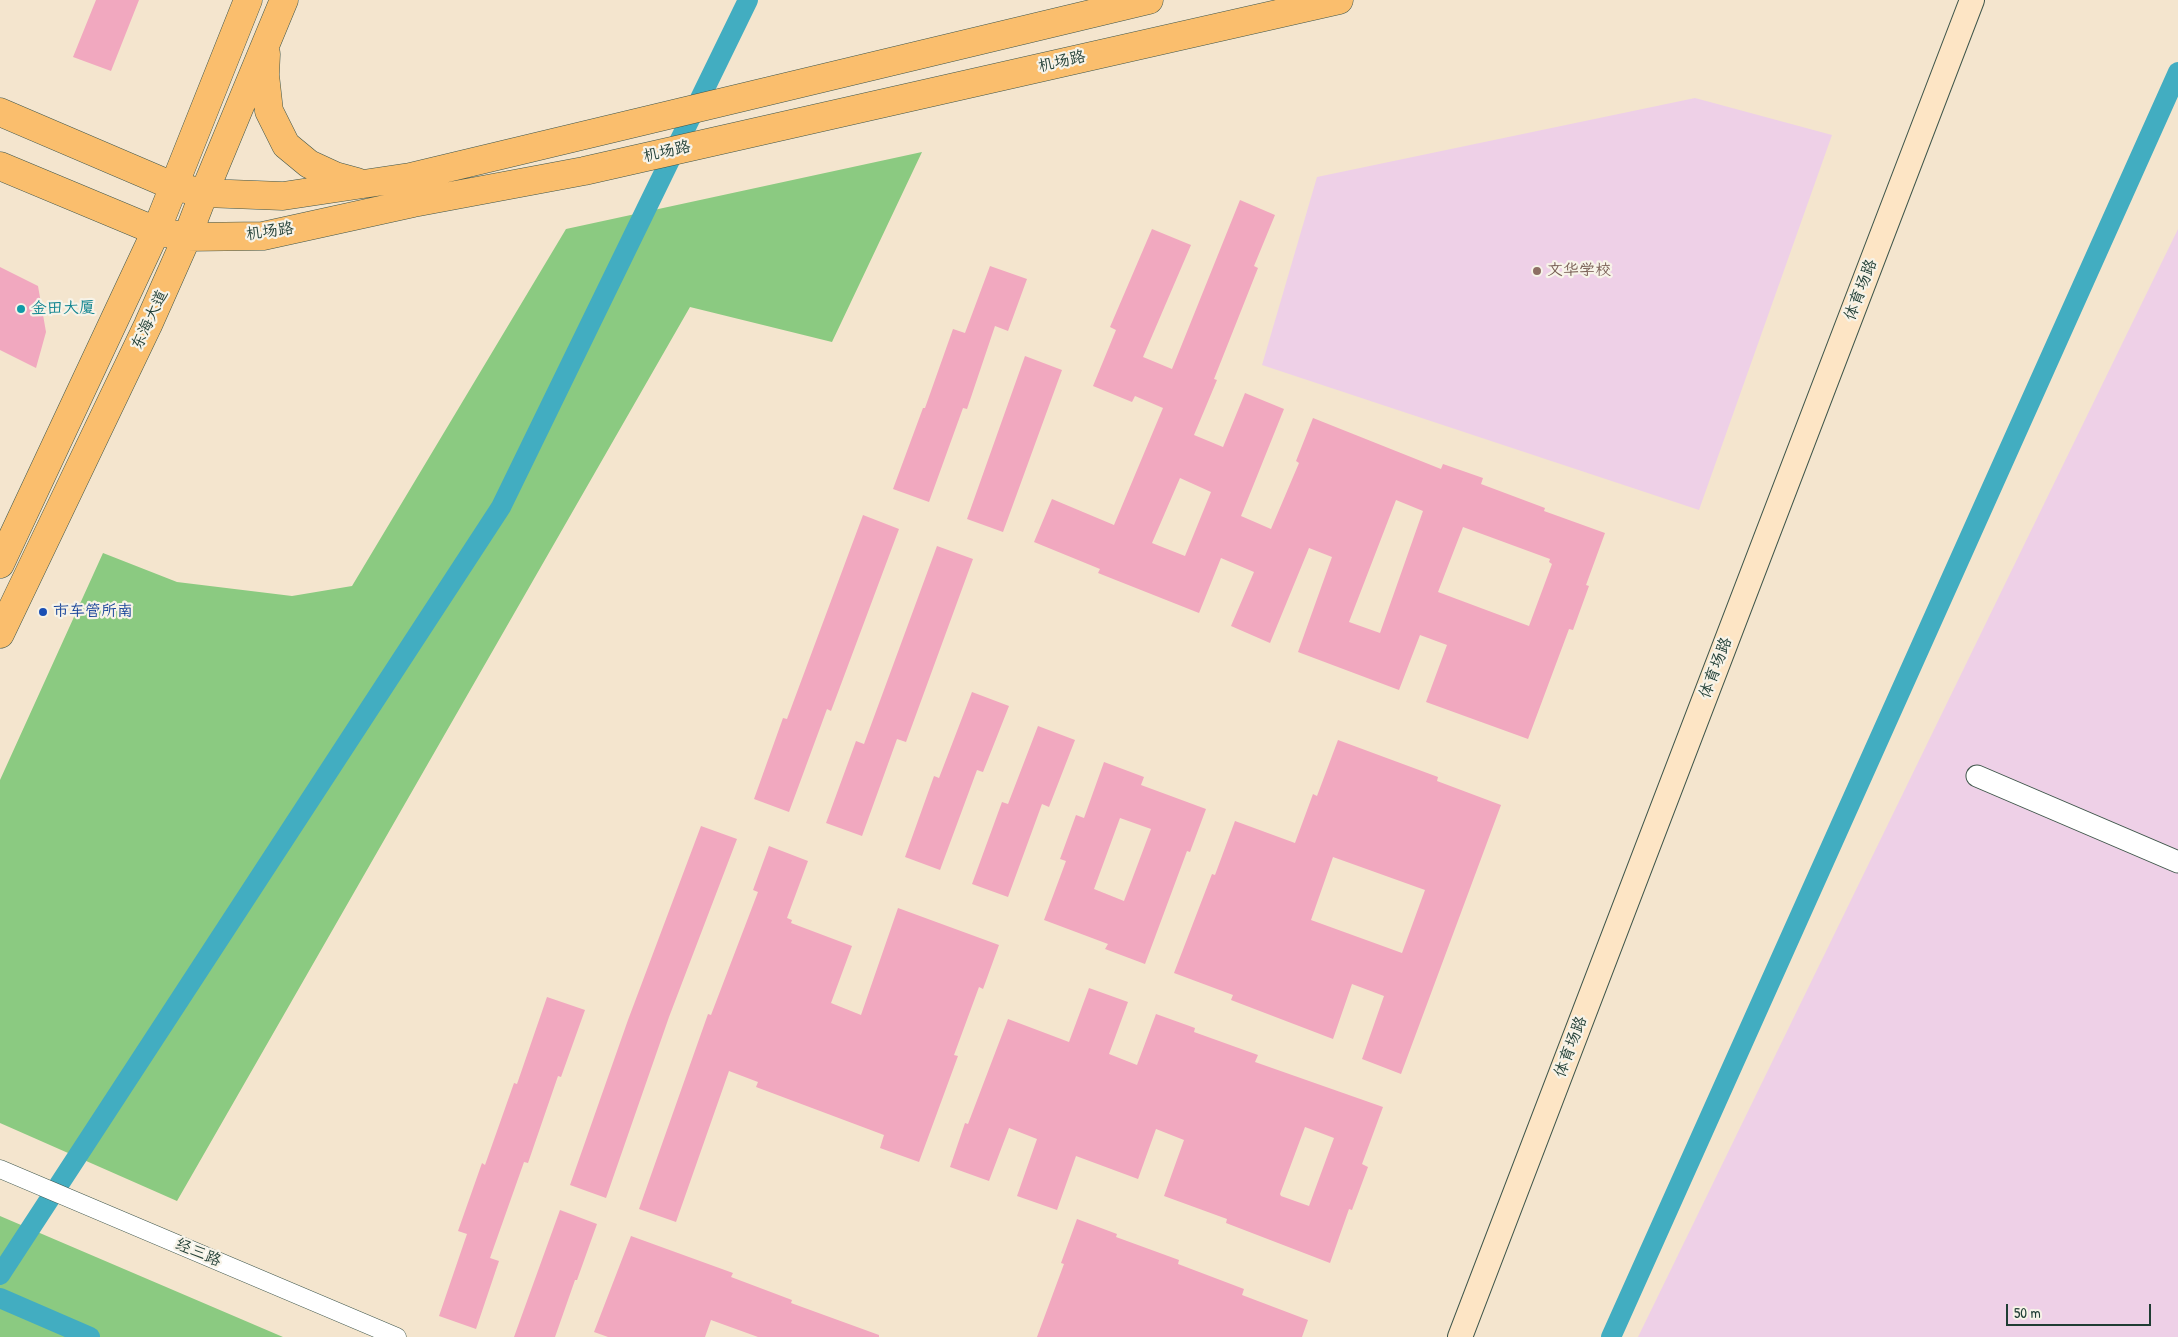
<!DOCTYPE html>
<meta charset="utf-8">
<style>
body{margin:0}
#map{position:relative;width:2178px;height:1337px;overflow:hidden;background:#f4e5ce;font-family:"Patrick Hand",sans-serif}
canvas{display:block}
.scale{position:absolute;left:2006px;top:1304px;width:145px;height:22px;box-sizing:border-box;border:2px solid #1f3d34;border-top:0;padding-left:6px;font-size:15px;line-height:18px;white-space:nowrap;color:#1f3d34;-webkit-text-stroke:4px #f7f3e8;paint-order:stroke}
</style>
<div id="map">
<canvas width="2178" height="1337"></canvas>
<div class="scale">50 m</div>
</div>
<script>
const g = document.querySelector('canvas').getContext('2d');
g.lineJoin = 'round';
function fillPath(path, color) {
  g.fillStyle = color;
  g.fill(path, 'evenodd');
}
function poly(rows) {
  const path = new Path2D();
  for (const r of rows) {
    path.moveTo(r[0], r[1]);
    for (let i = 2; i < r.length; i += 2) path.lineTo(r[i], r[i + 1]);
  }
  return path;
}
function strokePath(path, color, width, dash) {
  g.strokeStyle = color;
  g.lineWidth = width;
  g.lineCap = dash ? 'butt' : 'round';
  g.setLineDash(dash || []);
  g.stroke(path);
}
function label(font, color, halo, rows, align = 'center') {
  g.font = font + ' "Patrick Hand","LXGW WenKai TC",sans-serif';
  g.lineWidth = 4.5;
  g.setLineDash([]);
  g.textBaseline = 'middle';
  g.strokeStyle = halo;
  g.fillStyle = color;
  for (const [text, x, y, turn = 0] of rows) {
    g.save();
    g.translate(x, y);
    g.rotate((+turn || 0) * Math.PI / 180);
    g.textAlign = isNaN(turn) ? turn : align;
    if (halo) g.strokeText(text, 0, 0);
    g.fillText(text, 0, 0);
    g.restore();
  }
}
fillPath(poly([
 [1695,98,1832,135,1699,510,1262,365,1317,177],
 [2178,229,2178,1337,1638,1337]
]), '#eed0e7');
fillPath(poly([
 [922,152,832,342,690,307,177,1201,0,1123,0,780,103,553,177,582,292,596,352,586,566,229],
 [0,1216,283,1337,0,1337]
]), '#8bca81');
strokePath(poly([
 [0,1275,501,507,748,0],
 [0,1298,90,1337],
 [1611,1337,2178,72]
]), '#42adc1', 20);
fillPath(poly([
 [96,0,139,0,111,71,73,57],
 [1240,200,1275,215,1254,266,1258,268,1214,379,1217,380,1194,435,1223,447,1245,393,1284,409,1241,516,1271,529,1299,463,1296,461,1313,418,1441,469,1443,464,1483,478,1481,484,1545,508,1544,511,1605,533,1586,585,1589,586,1573,630,1569,629,1528,739,1426,702,1447,645,1420,635,1399,690,1298,652,1332,557,1309,548,1270,643,1231,626,1254,572,1221,558,1199,613,1098,573,1100,569,1034,542,1052,499,1114,525,1163,408,1135,396,1132,402,1093,386,1116,330,1110,327,1152,229,1191,245,1143,357,1172,369],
 [1180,478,1211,492,1185,556,1152,543],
 [1396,500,1423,511,1380,633,1349,622],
 [1463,527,1550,559,1549,562,1552,564,1529,626,1438,592],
 [990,266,1027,279,1008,331,995,326,967,409,963,408,929,502,893,489,923,408,925,408,953,329,965,333],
 [0,267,38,286,46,332,36,368,0,350],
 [1025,356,1062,370,1003,532,967,519],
 [863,515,899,529,831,711,827,709,789,812,754,799,783,718,787,719],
 [937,546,973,559,906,742,897,739,862,836,826,823,856,741,864,744],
 [972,692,1009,706,983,772,977,770,940,870,905,857,934,776,939,778],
 [1038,726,1075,740,1049,807,1042,804,1008,897,972,884,1002,802,1008,804],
 [1338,740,1438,777,1437,781,1501,805,1401,1074,1362,1059,1384,996,1352,984,1333,1039,1231,1000,1233,995,1174,973,1212,874,1215,875,1235,821,1295,843,1313,794,1317,796],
 [1333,857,1425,890,1402,953,1311,920],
 [1104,762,1144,777,1141,785,1206,809,1190,852,1187,851,1145,964,1105,949,1108,944,1044,920,1066,861,1060,859,1076,815,1084,818],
 [1120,818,1151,829,1124,901,1094,889],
 [701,826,737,839,669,1017,606,1198,570,1185,628,1020],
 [769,846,808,861,787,918,792,920,791,923,852,946,831,1003,861,1015,898,908,999,945,983,989,979,987,954,1055,958,1056,919,1162,880,1148,884,1135,756,1087,758,1082,729,1071,676,1222,639,1209,708,1014,711,1015,758,892,753,890],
 [1089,988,1128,1002,1109,1054,1137,1065,1156,1014,1195,1028,1194,1032,1258,1055,1255,1062,1383,1107,1362,1164,1368,1167,1352,1210,1349,1209,1330,1263,1226,1223,1227,1219,1164,1196,1184,1140,1156,1129,1138,1179,1076,1156,1057,1210,1017,1196,1037,1139,1009,1128,989,1181,950,1167,965,1123,968,1124,1008,1019,1069,1042],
 [1305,1127,1334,1138,1309,1206,1281,1196,1280,1194],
 [547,997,585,1010,561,1077,558,1076,528,1163,524,1162,490,1258,499,1261,476,1329,439,1316,467,1234,458,1231,482,1163,485,1165,514,1083,517,1084],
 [560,1210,597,1224,577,1280,575,1280,555,1337,514,1337],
 [1077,1219,1117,1234,1116,1237,1179,1260,1178,1264,1244,1289,1242,1295,1308,1320,1302,1337,1037,1337,1064,1264,1061,1263],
 [631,1236,733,1273,731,1277,792,1300,791,1303,879,1335,879,1337,758,1337,711,1320,705,1337,608,1337,594,1332]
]), '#f1a8bf');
const minor = poly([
 [0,1169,397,1337]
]);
const tertiary = poly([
 [1977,776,2178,862]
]);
const secondary = poly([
 [1460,1337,1972,0]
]);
const primary = poly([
 [266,54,265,75,269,111,286,145,309,164,335,176,357,182],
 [0,112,173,186,204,193,283,196,410,177,1149,0],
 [0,166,156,231,187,237,263,236,413,203,584,171,1339,0],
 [0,564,156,231,248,0],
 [0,634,148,325,187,237,204,193,284,0]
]);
strokePath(minor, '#3f564b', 19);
strokePath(tertiary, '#3f564b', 23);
strokePath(secondary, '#3f564b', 26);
strokePath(primary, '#3f564b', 29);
strokePath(minor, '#fff', 18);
strokePath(tertiary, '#fff', 21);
strokePath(secondary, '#fde5c5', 24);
strokePath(primary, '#fabe6d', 28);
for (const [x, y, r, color] of [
 [1537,271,5,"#8d6e63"],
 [21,309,5,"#0f9aa8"],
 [43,612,5,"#1a4fb4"]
]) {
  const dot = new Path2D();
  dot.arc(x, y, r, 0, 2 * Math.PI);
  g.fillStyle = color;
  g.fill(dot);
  strokePath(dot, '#f7f3e8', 2);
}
label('16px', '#1f3d34', '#f7f3e8', [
 ["机场路",1062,62,-13],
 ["机场路",667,152,-13],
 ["机场路",270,232,-8],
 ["体育场路",1861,290,-69],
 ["东海大道",150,320,-65],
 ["体育场路",1716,668,-69],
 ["体育场路",1571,1047,-69],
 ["经三路",198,1253,23]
]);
label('16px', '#785e54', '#f7f3e8', [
 ["文华学校",1547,271]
], 'left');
label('16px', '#0d838f', '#f7f3e8', [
 ["金田大厦",31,309]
], 'left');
label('16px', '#164399', '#f7f3e8', [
 ["市车管所南",53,612]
], 'left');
</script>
